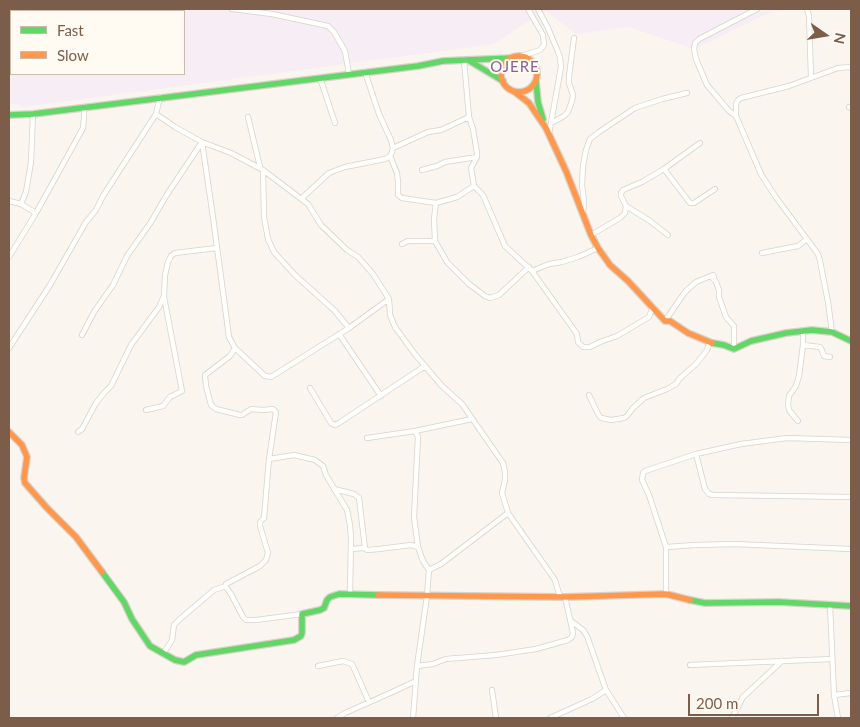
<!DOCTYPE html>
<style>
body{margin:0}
#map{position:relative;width:860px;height:727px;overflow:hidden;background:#faf5ee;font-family:Lato,sans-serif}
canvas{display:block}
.frame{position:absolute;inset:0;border:10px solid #7b5d4a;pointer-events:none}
.legend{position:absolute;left:10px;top:10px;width:175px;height:65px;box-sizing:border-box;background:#fffaf2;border:1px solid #cabbaf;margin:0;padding:6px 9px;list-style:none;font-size:15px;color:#7b5d4a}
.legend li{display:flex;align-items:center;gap:10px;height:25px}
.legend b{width:25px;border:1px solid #cabbaf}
.north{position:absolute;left:800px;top:10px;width:50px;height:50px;-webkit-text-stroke:4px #fffaf2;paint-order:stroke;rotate:103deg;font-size:14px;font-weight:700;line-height:20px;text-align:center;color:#7b5d4a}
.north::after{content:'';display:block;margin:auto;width:18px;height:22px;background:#7b5d4a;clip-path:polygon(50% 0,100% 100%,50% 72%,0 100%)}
.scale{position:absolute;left:688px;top:694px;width:131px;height:22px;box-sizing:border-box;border:2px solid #7b5d4a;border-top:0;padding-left:6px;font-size:15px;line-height:18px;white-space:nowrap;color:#7b5d4a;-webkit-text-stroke:4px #fffaf2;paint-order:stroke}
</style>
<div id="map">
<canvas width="860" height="727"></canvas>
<div class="frame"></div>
<ul class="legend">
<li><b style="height:6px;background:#63d668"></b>Fast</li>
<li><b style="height:6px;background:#ff974d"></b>Slow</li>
</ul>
<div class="north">N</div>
<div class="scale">200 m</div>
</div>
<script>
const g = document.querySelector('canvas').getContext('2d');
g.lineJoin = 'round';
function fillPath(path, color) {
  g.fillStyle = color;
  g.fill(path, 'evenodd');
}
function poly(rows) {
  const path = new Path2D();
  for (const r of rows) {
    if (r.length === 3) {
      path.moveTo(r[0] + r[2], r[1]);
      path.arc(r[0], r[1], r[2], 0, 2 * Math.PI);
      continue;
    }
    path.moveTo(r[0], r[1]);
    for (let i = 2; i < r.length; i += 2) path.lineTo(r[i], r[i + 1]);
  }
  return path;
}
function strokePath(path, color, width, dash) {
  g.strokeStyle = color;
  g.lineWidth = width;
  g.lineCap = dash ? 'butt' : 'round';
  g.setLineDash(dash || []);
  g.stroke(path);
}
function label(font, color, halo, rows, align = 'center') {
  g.font = font + ' Lato,sans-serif';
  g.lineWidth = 4;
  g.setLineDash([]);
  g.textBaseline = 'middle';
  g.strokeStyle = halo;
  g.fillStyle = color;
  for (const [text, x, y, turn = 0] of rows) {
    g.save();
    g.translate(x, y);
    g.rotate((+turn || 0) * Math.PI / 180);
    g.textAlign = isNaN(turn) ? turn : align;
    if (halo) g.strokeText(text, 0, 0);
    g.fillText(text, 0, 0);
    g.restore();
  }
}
fillPath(poly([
 [9,9,777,9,694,49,629,27,576,34,546,11,541,14,540,19,533,18,494,44,24,107,9,103],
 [11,11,184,11,184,74,11,74]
]), '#f6edf5');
const street = poly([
 [232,9,272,14,328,26,334,32,345,51,349,74],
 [538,9,548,28,556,47,560,57,561,67,549,134],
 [807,9,809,16,811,77],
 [55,11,56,9],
 [518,57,540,50,544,45,543,35,528,9],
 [464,60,469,117,473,129,477,153,477,157,471,168,474,186,483,195,505,246,532,271,577,334,578,342,583,347,590,347,600,342,617,336,649,317,653,307],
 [320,78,335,123],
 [849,107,851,108],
 [156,114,175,127,202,142,231,153,263,170,308,204,321,225,347,250,358,257,366,266,373,274,389,299,390,315,395,327,414,353,425,366,441,385,462,404,503,463,505,472,505,480,502,493,508,513,555,580,560,597],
 [736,116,729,111,707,85,696,59,694,49,695,43,699,39,757,9],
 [248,117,260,167],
 [551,123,564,116,568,112,572,101,573,95,569,83,569,76,574,38],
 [202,142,213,217,229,337,235,348,265,376,271,377,349,328,389,299],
 [393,148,428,132,441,130,469,117],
 [390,156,397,173,398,182,398,195,402,198,436,203,457,197,474,186],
 [664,169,690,203,694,203,715,189],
 [263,170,264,217,268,239,274,252,295,275,335,311,349,328],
 [422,170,437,166,445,162,477,157],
 [302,198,329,173,345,167,385,159,390,156,392,152,393,148,391,140,379,114,365,72],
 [9,201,21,204,36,213],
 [436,203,434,219,435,241,447,262,469,284,485,296,490,298,499,295,529,267],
 [21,204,26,192,31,162,33,114],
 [626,206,650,221,668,235],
 [583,212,584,202,582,185,583,166,586,150,590,139,599,132,635,108,662,99,687,93],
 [591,235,620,218,625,213,626,206,621,196,621,193,623,190,642,182,664,169,700,143],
 [402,244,408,241,435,241],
 [762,253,798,246,807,239],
 [9,257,36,213,83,128,84,117,84,107],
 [532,271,549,264,562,262,578,257,598,248],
 [665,321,685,292,696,282,713,275,714,277,712,277,716,282,719,290,719,297,726,317,734,326,734,349],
 [832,332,828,302,820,261,818,254,775,196,761,174,736,116,736,104,738,100,741,98,789,86,838,68,851,67],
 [339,334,381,396],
 [82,335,94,312,113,285,127,256,151,222,166,196,202,142],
 [803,345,820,347,821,348,824,356,830,357],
 [9,348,50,285,86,222,96,210,103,196,156,114,160,97],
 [310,388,331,423,335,425,339,423,425,366],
 [589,395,598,414,601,418,611,420,624,418,627,416,633,408,644,398,667,389,676,384,680,378,696,364,707,350,710,342],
 [146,410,163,406,170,397,182,391,164,297],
 [798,421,789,410,788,405,789,396,796,386,799,376,803,345,803,332],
 [415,431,472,419],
 [78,432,82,429,96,403,104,393,111,386,131,345,159,307,164,296,165,275,168,262,171,256,175,253,217,248],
 [367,438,415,431,418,437,414,517,418,547,423,561,429,570],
 [696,454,705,489,709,494,713,495,851,497],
 [269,459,294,455,315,460,323,466,326,475,347,510,350,525,351,538,350,594],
 [334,489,354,494,359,498,365,548,367,550,379,549,411,545,418,547],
 [666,547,649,495,642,480,643,473,645,471,696,454,741,444,787,438,851,440],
 [351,549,365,548],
 [225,587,226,584,260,566,266,560,268,553,260,526,260,522,264,518,269,459,276,412,273,409,263,410,251,409,242,415,240,415,216,409,211,405,206,386,205,375,230,356,235,348],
 [666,594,666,547,695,545,734,544,851,549],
 [830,605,834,695,838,718],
 [571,621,583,630,587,636,606,690,624,718],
 [163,654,172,640,174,625,180,619,214,590,223,587,226,587,231,594,243,617,246,620,256,620,302,614],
 [690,665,832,659],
 [318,666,343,661,352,664,369,702],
 [417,666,433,664,446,659,496,655,536,649,568,640,572,637,573,633,565,597],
 [492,690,496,718],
 [834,695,851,693],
 [337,718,345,713,388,694,416,681],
 [413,718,417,666,427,596,429,570,441,564,508,513],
 [550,718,592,699,606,690],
 [732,718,743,697,782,661]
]);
const fast = poly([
 [468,60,503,81],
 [536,82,538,102,543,119],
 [9,115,33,114,418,66,443,61,513,58],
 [712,343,724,345,734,349,751,341,786,333,812,330,832,332,851,341],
 [102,572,124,602,132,619,150,646,175,660,184,662,196,655,294,640,301,636,302,633,302,614,320,610,324,608,327,600,330,597,339,594,378,595],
 [690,600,705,603,779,602,851,606]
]);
const slow = poly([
 [519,74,18],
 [515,92,529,103,546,128,566,171,591,235,598,248,610,265,628,281,665,321,670,321,688,333,712,343],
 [9,432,22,445,27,457,24,478,25,483,47,508,76,537,102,572],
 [378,595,565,597,666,594,690,600]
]);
strokePath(street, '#d9d2cc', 6);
strokePath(fast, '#d9d2ca', 8);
strokePath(slow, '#d9d2ca', 8);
strokePath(street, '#fefefc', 4.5);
strokePath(fast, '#63d668', 5.5);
strokePath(slow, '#ff974d', 5.5);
g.letterSpacing = '1px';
label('15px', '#866397', '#fffaf2', [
 ["OJERE",515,67]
]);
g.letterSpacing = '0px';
</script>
